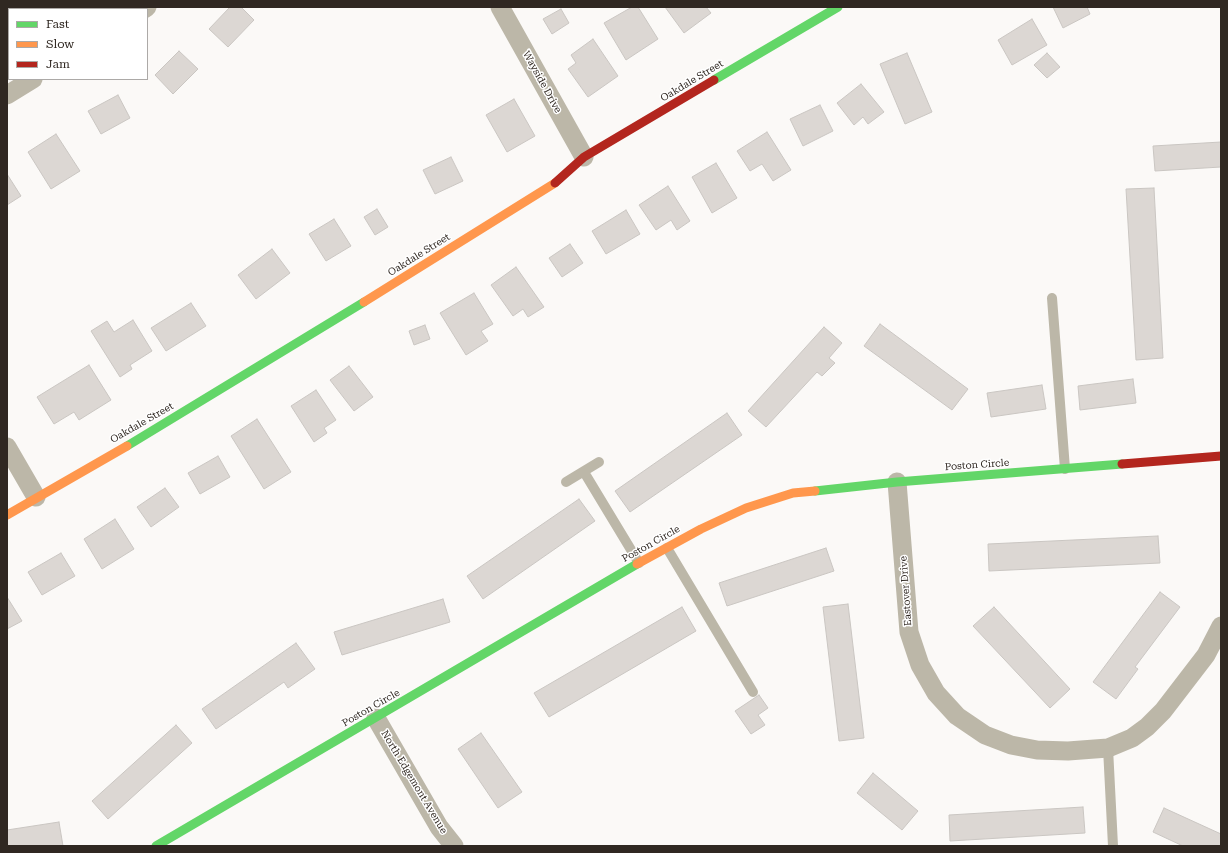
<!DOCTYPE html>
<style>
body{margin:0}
#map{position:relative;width:1228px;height:853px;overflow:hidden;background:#fbf9f7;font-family:"Roboto Serif",serif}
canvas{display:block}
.frame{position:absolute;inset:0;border:8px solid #302822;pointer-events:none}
.legend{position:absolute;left:8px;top:8px;width:140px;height:72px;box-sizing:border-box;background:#fff;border:1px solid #aca9a7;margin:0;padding:5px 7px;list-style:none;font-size:12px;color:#302822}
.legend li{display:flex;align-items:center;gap:8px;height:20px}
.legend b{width:20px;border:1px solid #aca9a7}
</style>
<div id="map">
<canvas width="1228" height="853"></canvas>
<div class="frame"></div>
<ul class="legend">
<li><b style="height:5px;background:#63d668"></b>Fast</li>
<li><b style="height:5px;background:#ff974d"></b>Slow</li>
<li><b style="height:5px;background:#b3261e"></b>Jam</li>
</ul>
</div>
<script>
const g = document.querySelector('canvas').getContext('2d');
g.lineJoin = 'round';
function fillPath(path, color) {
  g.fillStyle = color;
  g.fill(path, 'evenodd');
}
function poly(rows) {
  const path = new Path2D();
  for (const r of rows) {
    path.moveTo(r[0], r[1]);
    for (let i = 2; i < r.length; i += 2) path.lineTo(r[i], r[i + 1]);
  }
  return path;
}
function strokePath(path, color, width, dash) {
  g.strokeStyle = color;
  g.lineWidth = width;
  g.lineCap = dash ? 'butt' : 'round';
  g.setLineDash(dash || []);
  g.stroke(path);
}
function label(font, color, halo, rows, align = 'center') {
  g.font = font + ' "Roboto Serif",serif';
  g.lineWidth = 3;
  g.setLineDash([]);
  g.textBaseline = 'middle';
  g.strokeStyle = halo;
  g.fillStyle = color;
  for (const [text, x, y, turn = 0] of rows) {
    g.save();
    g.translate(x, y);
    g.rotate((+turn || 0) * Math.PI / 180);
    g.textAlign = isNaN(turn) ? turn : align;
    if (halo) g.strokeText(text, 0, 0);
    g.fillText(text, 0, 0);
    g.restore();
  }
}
const building = poly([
 [30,7,63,7,64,9,31,9,30,7],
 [230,7,241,7,254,20,228,47,209,29,230,7],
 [632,7,638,7,658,39,626,60,604,23,632,7],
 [665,7,706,7,711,13,684,33,665,7],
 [1053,7,1087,7,1090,14,1063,28,1053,7],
 [561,9,569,23,552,34,543,19,561,9],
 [1032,19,1047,45,1012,65,998,40,1032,19],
 [593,39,618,76,588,97,568,69,576,63,571,55,593,39],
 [179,51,198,69,173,94,155,75,179,51],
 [907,53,932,112,905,124,880,64,907,53],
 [1047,53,1060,67,1047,78,1034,65,1047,53],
 [861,84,884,112,868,124,863,117,854,125,837,103,861,84],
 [118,95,130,118,101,134,88,111,118,95],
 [514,99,535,136,507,152,486,115,514,99],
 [820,105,833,131,803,146,790,119,820,105],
 [767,132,791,170,773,181,762,164,750,171,737,151,767,132],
 [56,134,80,171,51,189,28,152,56,134],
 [1221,142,1221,167,1155,171,1153,146,1221,142],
 [451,157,463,181,435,194,423,170,451,157],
 [716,163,737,198,712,213,692,177,716,163],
 [7,174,21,196,7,205,7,174],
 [668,186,690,221,677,230,671,220,656,230,639,205,668,186],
 [1154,188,1163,358,1136,360,1126,189,1154,188],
 [377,209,388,227,375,235,364,217,377,209],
 [626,210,640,234,606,254,592,231,626,210],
 [334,219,351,246,326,261,309,234,334,219],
 [570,244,583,263,562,277,549,258,570,244],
 [272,249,290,273,256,299,238,275,272,249],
 [516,267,544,307,528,317,523,309,513,316,491,285,516,267],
 [474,293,493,324,481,331,488,341,466,355,440,313,474,293],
 [191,303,206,326,166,351,151,328,191,303],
 [133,320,152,351,130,365,132,369,120,377,91,331,107,321,114,332,133,320],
 [880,324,968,389,952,410,864,346,880,324],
 [425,325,430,339,414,345,409,331,425,325],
 [824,327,842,343,829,358,835,363,822,376,817,372,766,427,748,411,824,327],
 [89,365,111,400,79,420,74,412,54,424,37,397,89,365],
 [349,366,373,397,354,411,330,380,349,366],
 [1133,379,1136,403,1080,410,1078,386,1133,379],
 [1042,385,1046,409,991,417,987,393,1042,385],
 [316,390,336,420,324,428,327,433,314,442,291,406,316,390],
 [727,413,742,435,630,512,615,491,727,413],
 [257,419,291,472,264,489,231,436,257,419],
 [218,456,230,477,200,494,188,473,218,456],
 [165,488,179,507,151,527,137,507,165,488],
 [579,499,595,521,483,599,467,576,579,499],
 [115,519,134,549,102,569,84,539,115,519],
 [1158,536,1160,563,989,571,988,544,1158,536],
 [826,548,834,571,727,606,719,583,826,548],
 [61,553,75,576,42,595,28,572,61,553],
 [1160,592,1180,607,1135,667,1138,669,1116,699,1093,682,1160,592],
 [7,597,22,621,7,629,7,597],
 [443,599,450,622,342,655,334,632,443,599],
 [848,604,864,738,839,741,823,607,848,604],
 [682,607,696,631,549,717,534,693,682,607],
 [994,607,1070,689,1050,708,973,626,994,607],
 [296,643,315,669,288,688,284,682,216,729,202,709,296,643],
 [759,695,768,708,758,715,765,725,751,734,735,711,759,695],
 [176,725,192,743,108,819,92,801,176,725],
 [481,733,522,792,498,808,458,749,481,733],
 [873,773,918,811,902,830,857,793,873,773],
 [1083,807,1085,833,950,841,949,815,1083,807],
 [1164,808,1221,834,1221,846,1183,846,1153,832,1164,808],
 [59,822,63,846,7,846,7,830,59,822]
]);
fillPath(building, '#dcd7d3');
strokePath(building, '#cac6c2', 1);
strokePath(poly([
 [1052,298,1065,469],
 [584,472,639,563],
 [566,482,599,462],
 [667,548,753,692],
 [1108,748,1113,846]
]), '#bcb7a8', 10);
strokePath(poly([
 [500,7,584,157],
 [144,9,147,7],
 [7,95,33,79],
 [7,447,36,497],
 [897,482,909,632,920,665,936,693,957,716,985,735,1011,745,1037,750,1068,751,1108,748,1132,738,1147,727,1163,711,1206,655,1221,626],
 [376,718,439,827,454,846]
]), '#bcb7a8', 19);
strokePath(poly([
 [714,80,838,7],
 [127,446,364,302],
 [815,491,897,482,1122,464],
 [156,846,637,564]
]), '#63d668', 9);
strokePath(poly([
 [364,302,555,183],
 [7,515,127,446],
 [637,564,701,529,746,508,793,493,815,491]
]), '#ff974d', 9);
strokePath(poly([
 [555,183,584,157,714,80],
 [1122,464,1221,456]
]), '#b3261e', 9);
label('10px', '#302822', '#fff', [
 ["Oakdale Street",692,81,-31],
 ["Wayside Drive",542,82,61],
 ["Oakdale Street",419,255,-32],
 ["Oakdale Street",142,423,-30],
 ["Poston Circle",977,465,-4],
 ["Poston Circle",651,544,-29],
 ["Eastover Drive",906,591,-94],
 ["Poston Circle",371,708,-30],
 ["North Edgemont Avenue",414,782,59]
]);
</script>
